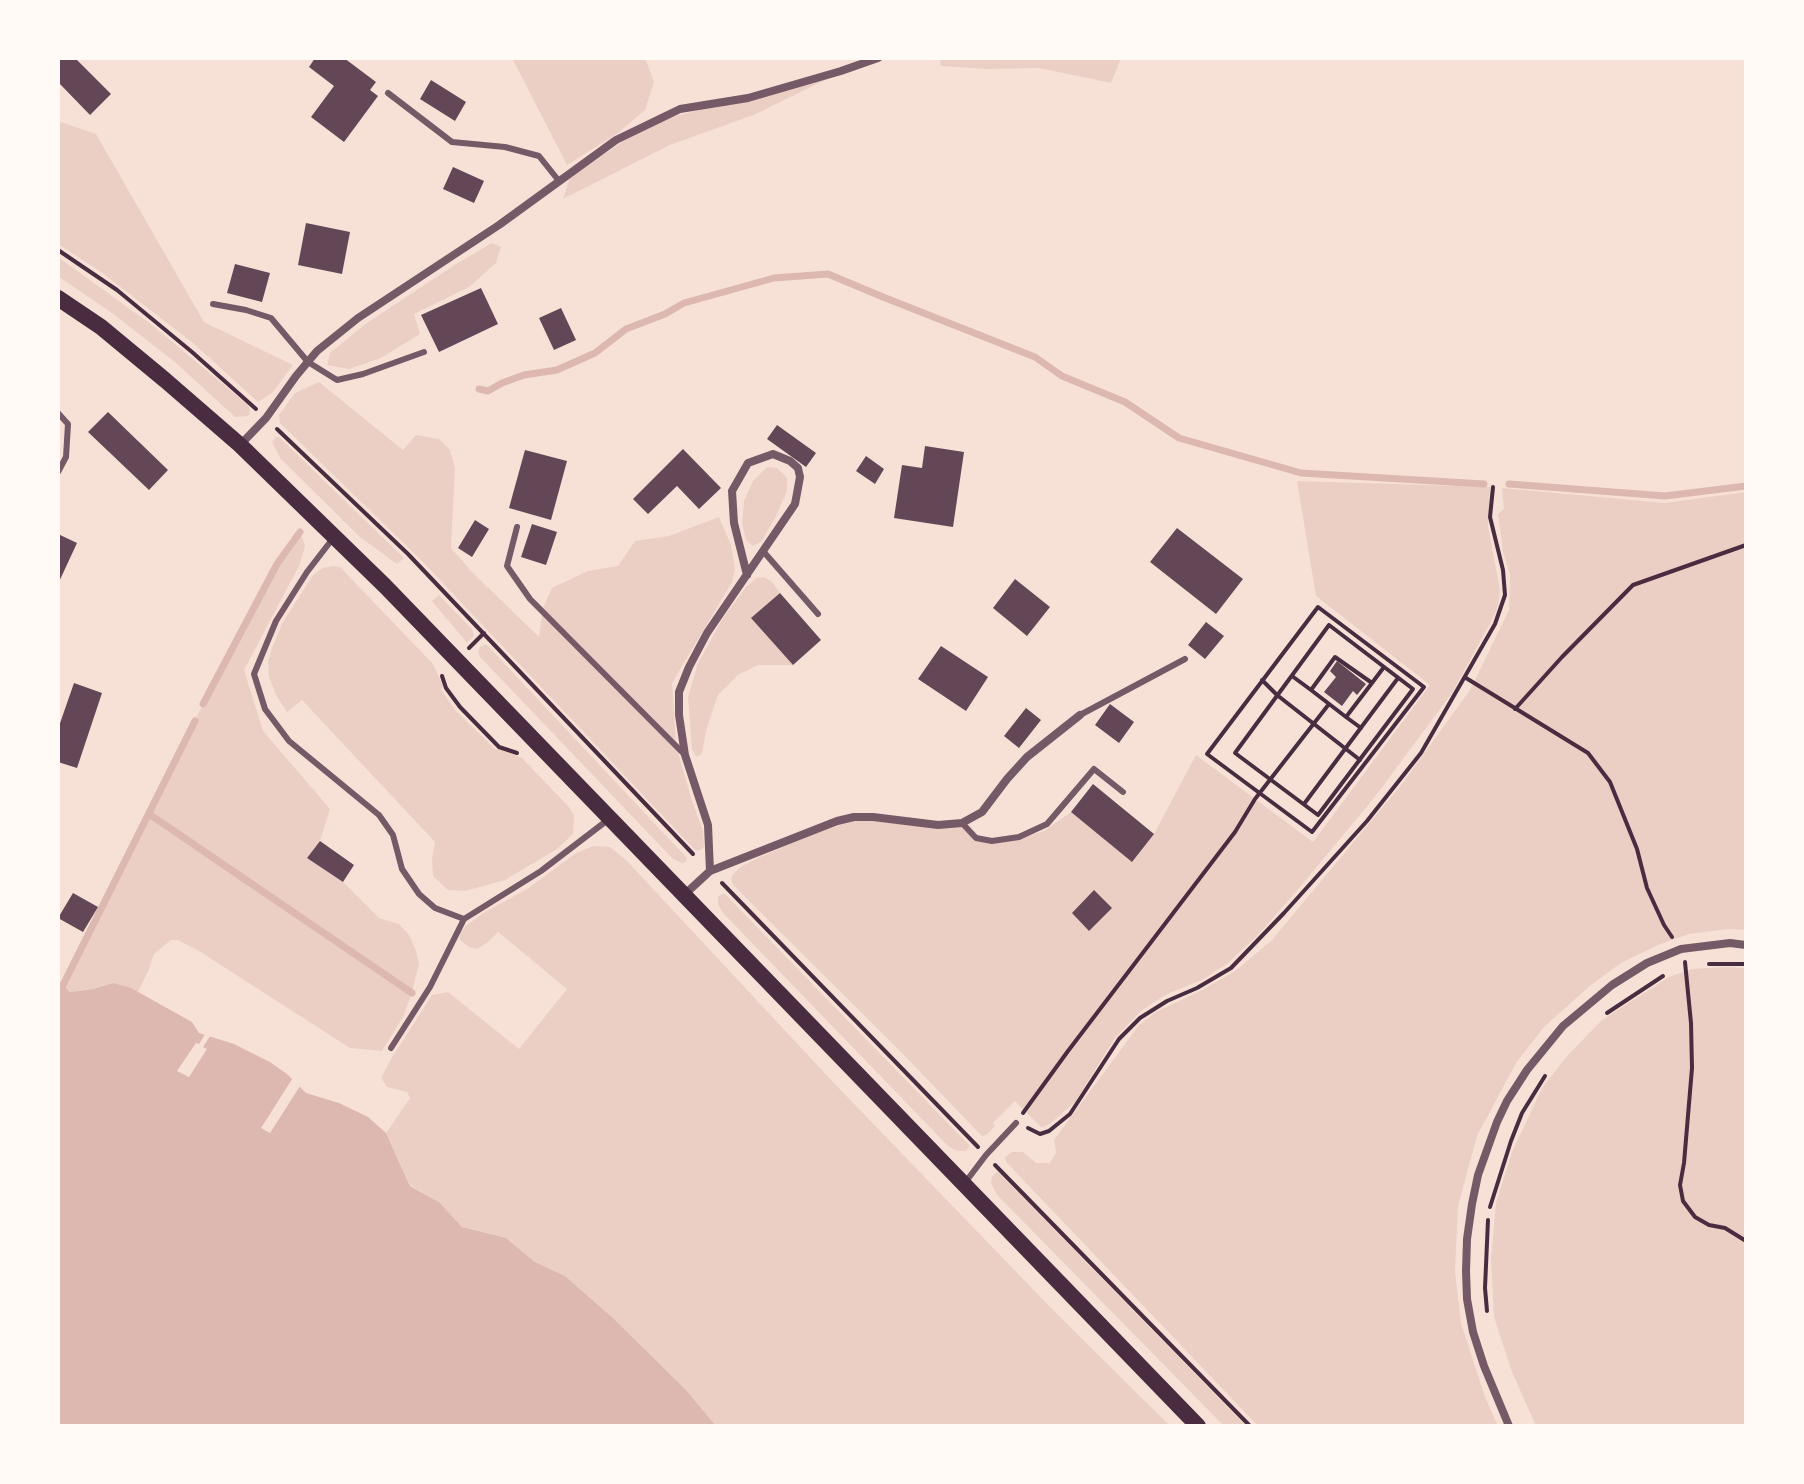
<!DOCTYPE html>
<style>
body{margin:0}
#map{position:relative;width:1804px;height:1484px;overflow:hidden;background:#f7e1d7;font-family:"Source Sans 3",sans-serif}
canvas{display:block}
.frame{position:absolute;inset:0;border:60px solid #fffaf5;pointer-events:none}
</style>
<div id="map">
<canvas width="1804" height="1484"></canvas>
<div class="frame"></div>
</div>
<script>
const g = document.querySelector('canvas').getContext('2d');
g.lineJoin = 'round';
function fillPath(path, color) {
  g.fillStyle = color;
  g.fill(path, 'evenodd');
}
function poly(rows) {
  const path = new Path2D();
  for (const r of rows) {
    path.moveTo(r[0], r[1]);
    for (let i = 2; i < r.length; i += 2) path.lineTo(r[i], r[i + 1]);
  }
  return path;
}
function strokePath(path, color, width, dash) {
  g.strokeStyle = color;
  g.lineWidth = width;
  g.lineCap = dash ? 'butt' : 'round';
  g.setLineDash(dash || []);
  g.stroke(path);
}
fillPath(poly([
 [512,58,645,58,654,82,645,110,618,133,567,165],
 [940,58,1121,58,1111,83,1039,68,988,69,941,66],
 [827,79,756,114,670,145,563,199,570,177,621,143,667,118],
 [58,121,96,134,204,322,293,365,272,393,258,402,193,343,101,272,58,244],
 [492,243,501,247,496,263,469,287,414,314,420,334,381,358,349,369,327,365,330,353,364,325,456,264],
 [58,257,152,325,249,406,250,413,248,416,235,417,176,363,112,313,58,276],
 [319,382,403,450,416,435,439,439,450,450,455,468,451,548,473,573,539,637,543,608,552,588,588,571,618,566,635,541,669,536,719,517,731,545,735,569,732,582,672,683,676,745,692,801,703,831,704,847,700,850,695,850,420,559,280,423,279,415,295,393],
 [276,437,279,437,404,558,397,564,360,537,280,458,272,442],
 [767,467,777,468,787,478,787,491,776,516,762,541,753,546,746,540,742,523,744,501,753,481],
 [1297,481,1490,487,1488,526,1500,590,1498,606,1492,620,1452,693,1374,798,1296,892,1257,936,1228,963,1202,980,1167,994,1141,1011,1115,1038,1075,1102,1051,1123,1042,1128,1015,1101,993,1123,995,1126,986,1135,982,1136,901,1052,733,885,731,879,733,874,742,866,760,857,837,824,855,820,962,826,974,840,992,844,1020,839,1044,831,1071,812,1132,861,1154,834,1196,755,1313,842,1430,685,1316,596],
 [1502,488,1665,503,1746,492,1746,930,1728,929,1689,934,1658,945,1621,963,1591,985,1544,1027,1516,1063,1477,1136,1458,1206,1455,1271,1461,1323,1485,1397,1498,1426,1258,1426,1006,1162,1005,1157,1012,1152,1023,1152,1036,1163,1050,1163,1056,1152,1054,1140,1139,1025,1156,1012,1202,990,1235,971,1271,941,1402,784,1470,690,1509,610,1510,575,1503,552,1498,514,1504,509],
 [300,532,305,546,300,564,244,670,263,731,330,809,320,841,307,858,343,882,379,918,399,924,409,935,415,948,419,963,412,993,403,1017,382,1051,350,1048,199,951,178,940,171,940,154,954,149,969,138,992,113,983,93,989,70,992,63,985,203,704,277,564],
 [333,566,340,567,433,664,443,686,441,690,456,711,496,750,498,748,522,758,569,807,574,816,573,834,557,849,505,880,465,891,448,890,433,876,432,859,435,842,302,700,287,712,276,695,269,677,268,661,272,648,283,622,313,575,323,568],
 [764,577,772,582,780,593,752,619,793,665,758,665,738,675,718,695,706,731,702,754,696,757,692,749,688,697,698,663,723,618,746,587,756,578],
 [439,595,472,629,474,636,467,643,432,601],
 [486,644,687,858,686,862,682,863,673,859,480,657,478,652,480,647],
 [593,846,610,847,627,861,832,1081,1051,1308,1170,1426,716,1426,687,1391,613,1318,565,1276,535,1262,506,1238,462,1227,439,1202,410,1185,386,1133,410,1098,407,1092,387,1087,381,1078,391,1059,432,995,448,992,519,1049,567,989,498,932,488,942,477,949,469,947,460,940,460,933,467,925,485,912,527,889,576,853],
 [722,894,725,894,970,1146,966,1151,957,1151,948,1146,724,914,718,905,718,897],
 [1725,967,1746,968,1746,1426,1536,1426,1512,1372,1494,1317,1491,1260,1496,1203,1512,1152,1542,1088,1567,1056,1602,1020,1669,977,1692,969],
 [996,1172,998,1172,1246,1426,1224,1426,999,1197,994,1190,991,1182,992,1177]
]), '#ebcfc5');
fillPath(poly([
 [58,980,70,992,93,989,113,983,131,988,192,1022,199,1033,234,1044,270,1062,287,1074,306,1093,339,1103,368,1117,386,1133,410,1186,439,1202,462,1227,506,1238,535,1262,565,1276,613,1318,687,1391,716,1426,58,1426]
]), '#dcb8b0');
fillPath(poly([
 [207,1031,212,1033,203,1047,207,1049,189,1077,177,1071,196,1043,199,1044],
 [294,1076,302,1083,270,1133,261,1128]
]), '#f7e1d7');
strokePath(poly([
 [479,389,488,391,502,383,524,375,557,370,595,353,626,329,665,314,684,303,774,278,828,274,883,297,1035,357,1062,376,1125,402,1179,438,1301,473,1484,484],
 [1509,484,1665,496,1746,486],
 [203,704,277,564,300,532],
 [149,814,412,993],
 [63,985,195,721]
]), '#dcb8b0', 7);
fillPath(poly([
 [58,58,75,58,111,94,90,115,58,82],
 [315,58,344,58,376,82,370,90,378,96,344,142,311,117,334,86,309,67],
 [431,80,466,102,455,121,420,99],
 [453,167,484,181,474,203,443,189],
 [306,223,350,232,342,274,298,265],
 [235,264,270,273,262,302,227,293],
 [481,288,498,324,439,352,421,315],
 [561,308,576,340,554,350,539,318],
 [108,412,168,470,149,490,88,432],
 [777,425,816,453,806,467,767,439],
 [925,446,964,452,953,527,894,518,902,465,922,468],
 [683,449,721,488,699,509,677,486,648,514,633,499],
 [525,450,567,461,551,520,509,508],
 [866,456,884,469,875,484,856,471],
 [475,520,489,529,472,557,458,548],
 [532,524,557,532,546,565,521,557],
 [1177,528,1243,579,1216,614,1150,562],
 [58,534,77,543,58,584],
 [1015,579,1050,607,1027,636,993,608],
 [780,593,821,640,793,665,751,618],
 [1206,622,1224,636,1205,659,1188,645],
 [941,646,988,677,966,711,918,679],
 [1337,661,1366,684,1357,695,1353,691,1342,706,1324,692,1336,677,1330,671],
 [74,683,102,693,77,768,58,762,58,729],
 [1110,704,1134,722,1119,743,1095,725],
 [1026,708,1041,720,1019,748,1004,736],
 [1093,784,1154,834,1132,862,1071,812],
 [320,841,354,865,343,882,307,858],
 [1094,890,1112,908,1089,931,1072,913],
 [73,893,98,907,83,932,58,918]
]), '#644757');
strokePath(poly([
 [58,250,117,290,192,352,256,409],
 [277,429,408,554,693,854],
 [1318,607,1424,687,1312,832,1207,754,1318,607],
 [1329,625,1413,689,1318,815,1235,753,1329,625],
 [469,648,484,633],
 [442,676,446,688,460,707,499,747,517,753],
 [1292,676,1311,690],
 [1466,678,1588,753,1610,782,1637,849,1647,888,1664,925,1672,937],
 [1262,680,1277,695,1360,760],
 [1372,683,1335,657,1311,690,1346,717,1372,683,1384,667],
 [1515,709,1562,657,1633,585,1746,545],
 [1346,717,1361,728],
 [1304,804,1398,678],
 [722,883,978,1147],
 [1685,962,1691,1023,1692,1068,1684,1163,1680,1185,1683,1201,1695,1217,1709,1225,1725,1228,1746,1241],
 [1709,964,1746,964],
 [1607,1013,1663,976],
 [1023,1113,1068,1051,1235,832,1255,799,1329,704],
 [1028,1128,1040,1134,1049,1131,1070,1114,1119,1039,1140,1018,1167,1001,1197,988,1231,968,1284,913,1367,821,1421,753,1495,624,1505,595,1503,570,1490,517,1493,487],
 [995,1165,1250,1426],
 [1490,1207,1511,1141,1522,1113,1545,1076],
 [1487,1311,1485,1288,1488,1220]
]), '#4a2c40', 4);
strokePath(poly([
 [388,93,452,142,505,147,539,156,559,181],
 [213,304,246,310,271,318,308,362,337,380,363,374,424,352],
 [58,413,68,424,66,457,58,472],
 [517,527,507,566,530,599,685,755],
 [334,537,307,572,276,621,254,674,265,709,289,741,379,815,393,835,402,869,419,894,435,908,464,919],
 [763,551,818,614],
 [1080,715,1185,659],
 [962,823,976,838,992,841,1019,837,1047,824,1094,769,1123,792],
 [391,1048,430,987,464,919,541,871,609,819],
 [964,1184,986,1155,1016,1123]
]), '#755966', 6);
strokePath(poly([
 [240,445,266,418,296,376,317,351,358,318,499,225,616,140,680,109,748,98,841,71,878,58],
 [710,871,708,825,685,755,679,715,679,692,689,667,707,633,795,504,800,477,798,468,790,461,773,454,748,463,732,491,734,523,747,575],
 [684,895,710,871,837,821,854,817,873,817,938,825,962,823,982,812,1007,779,1027,757,1080,715],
 [1509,1426,1484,1366,1473,1332,1467,1299,1466,1271,1467,1239,1472,1204,1478,1175,1497,1122,1507,1101,1527,1070,1563,1026,1612,985,1647,963,1681,949,1730,943,1746,945]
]), '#755966', 8);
strokePath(poly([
 [58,298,101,327,165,380,240,445,385,586,1198,1426]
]), '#4a2c40', 16);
</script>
